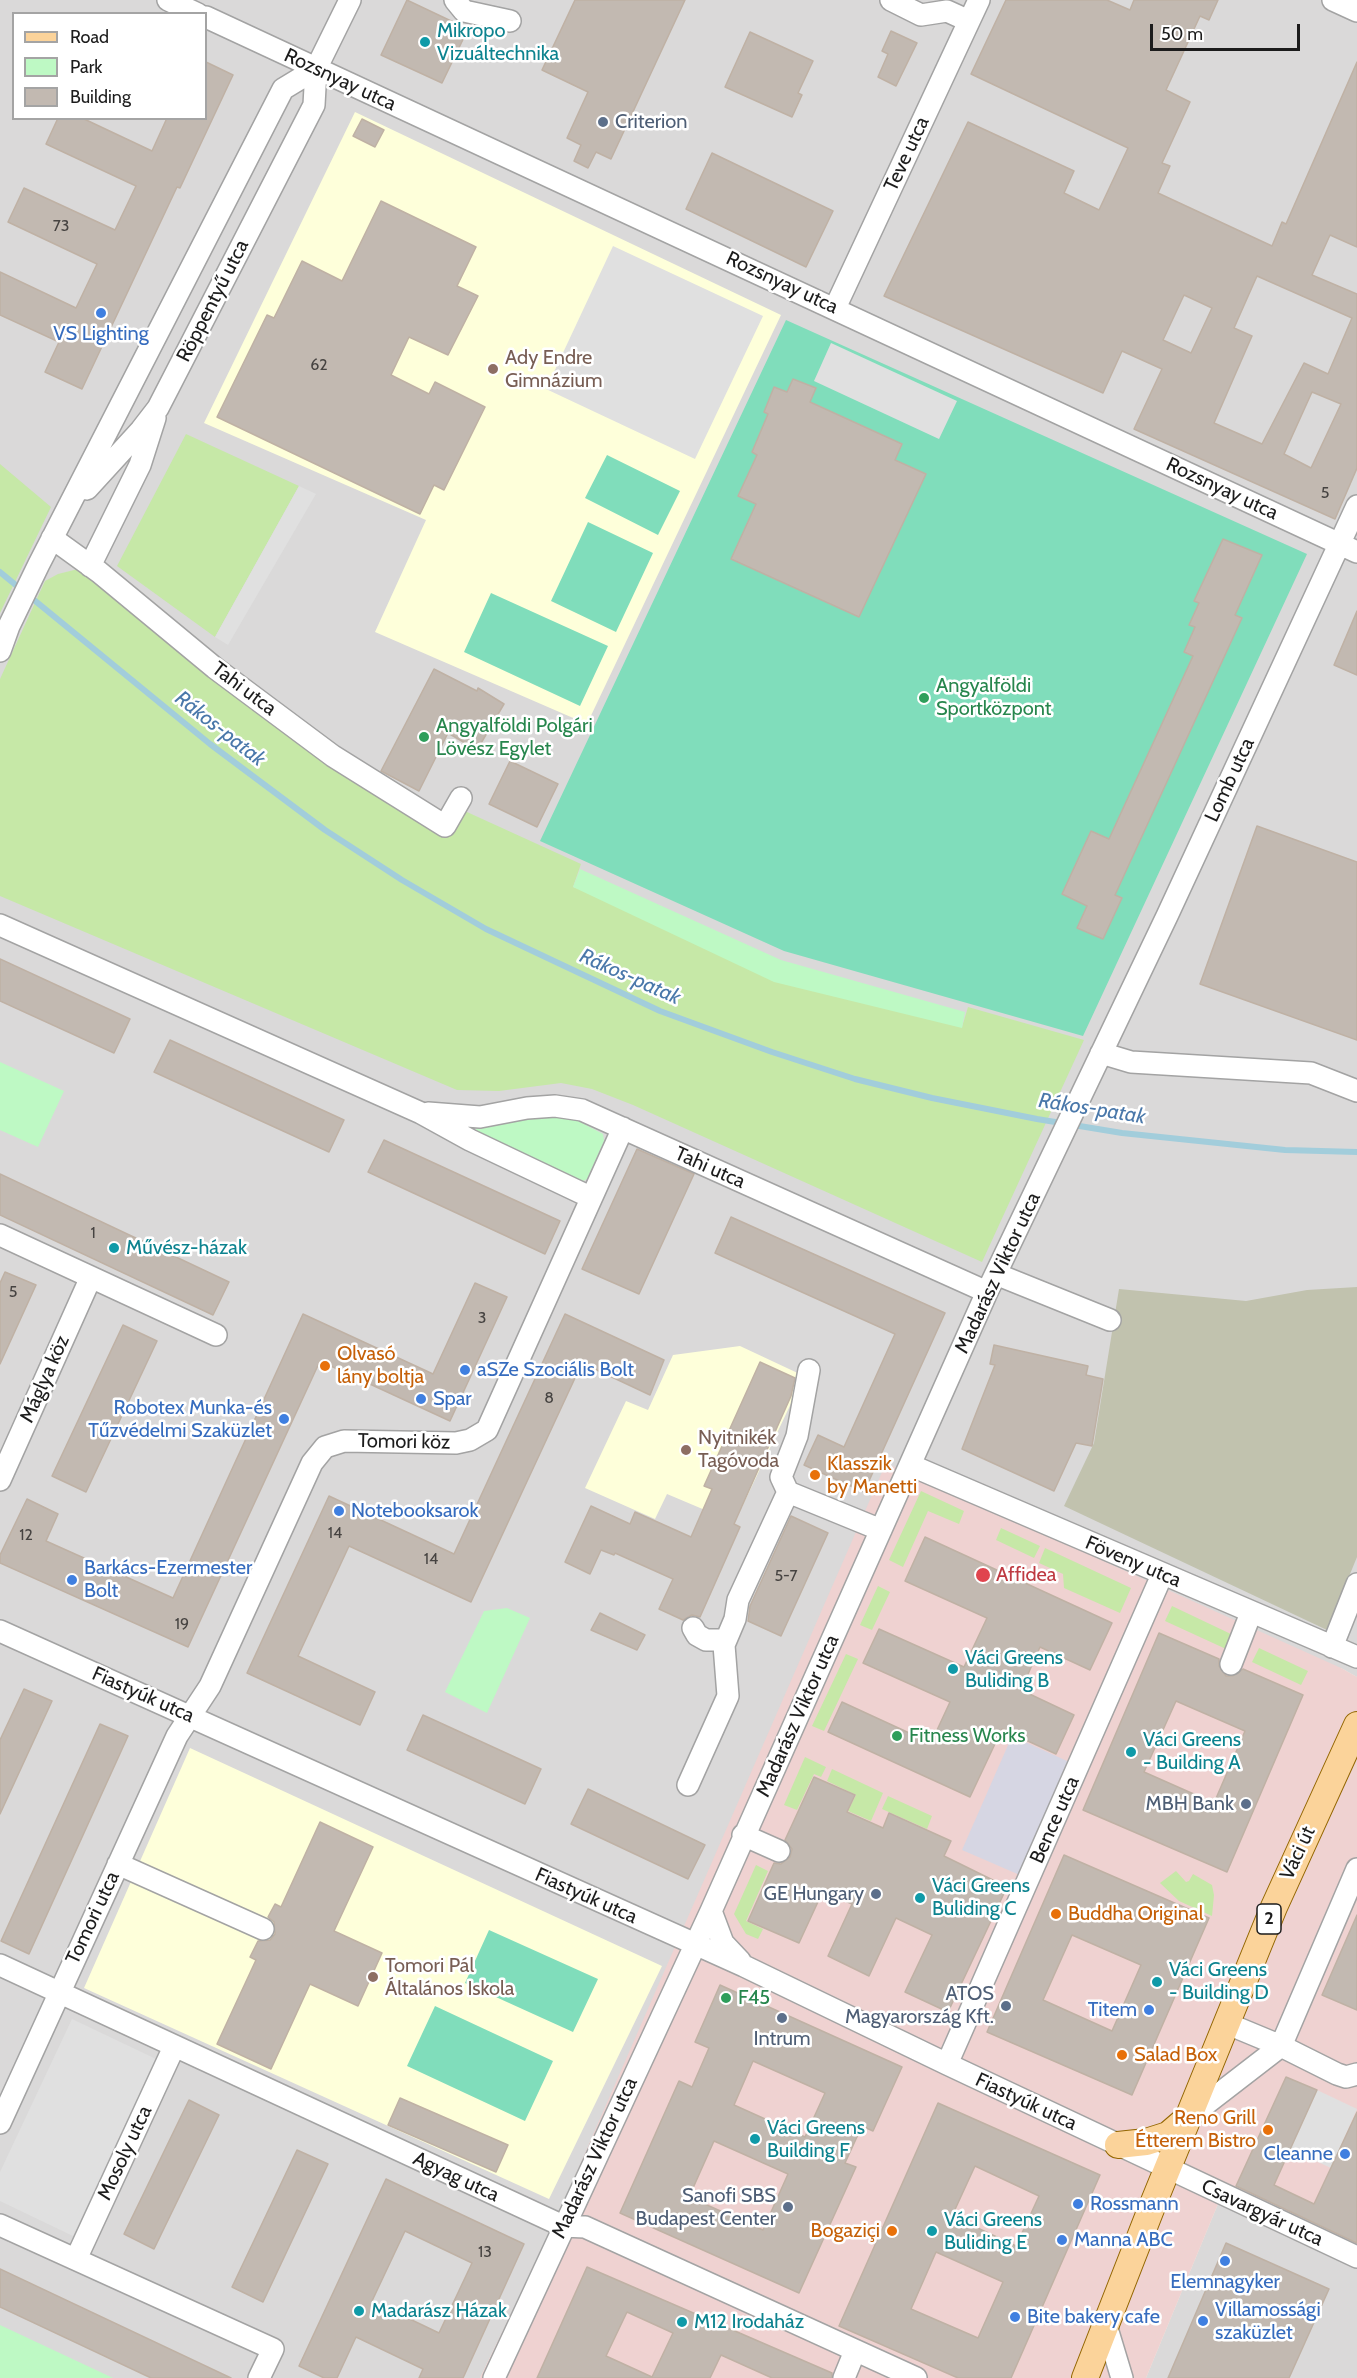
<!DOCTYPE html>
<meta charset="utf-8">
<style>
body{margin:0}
#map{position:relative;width:1357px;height:2378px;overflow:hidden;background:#eeeae2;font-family:Cabin,sans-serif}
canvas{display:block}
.legend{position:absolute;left:12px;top:12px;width:195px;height:108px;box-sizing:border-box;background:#fff;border:2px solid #a4a4a4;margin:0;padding:8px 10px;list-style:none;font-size:18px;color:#1c1c1c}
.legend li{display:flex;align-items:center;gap:12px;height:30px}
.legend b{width:30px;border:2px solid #a4a4a4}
.scale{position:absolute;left:1150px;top:24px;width:150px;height:27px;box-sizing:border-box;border:3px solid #1c1c1c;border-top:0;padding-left:8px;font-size:18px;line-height:21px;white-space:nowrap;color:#1c1c1c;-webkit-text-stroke:4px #fff;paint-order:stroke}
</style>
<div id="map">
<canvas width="1357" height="2378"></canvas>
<ul class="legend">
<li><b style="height:8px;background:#fbd39a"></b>Road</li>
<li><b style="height:16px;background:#bef9c4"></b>Park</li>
<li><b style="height:16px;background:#c2b9b1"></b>Building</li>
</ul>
<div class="scale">50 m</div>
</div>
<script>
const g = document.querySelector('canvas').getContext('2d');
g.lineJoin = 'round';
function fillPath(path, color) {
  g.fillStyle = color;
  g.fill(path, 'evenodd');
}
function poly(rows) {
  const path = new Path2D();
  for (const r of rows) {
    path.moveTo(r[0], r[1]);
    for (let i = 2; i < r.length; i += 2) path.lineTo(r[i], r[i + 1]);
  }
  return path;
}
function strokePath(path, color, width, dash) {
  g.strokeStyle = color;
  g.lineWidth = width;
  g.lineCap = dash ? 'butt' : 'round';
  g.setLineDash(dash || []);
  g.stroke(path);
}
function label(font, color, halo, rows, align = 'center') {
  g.font = font + ' Cabin,sans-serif';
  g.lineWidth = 5;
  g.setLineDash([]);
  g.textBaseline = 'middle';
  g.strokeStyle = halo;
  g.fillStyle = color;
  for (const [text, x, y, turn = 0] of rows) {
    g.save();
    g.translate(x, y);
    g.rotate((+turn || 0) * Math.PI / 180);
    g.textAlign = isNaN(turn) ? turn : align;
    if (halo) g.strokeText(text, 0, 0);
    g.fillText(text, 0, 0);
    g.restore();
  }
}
fillPath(poly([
 [0,0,1357,0,1357,1677,1341,1668,551,2231,480,2378,0,2378],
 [14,14,206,14,206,118,14,118],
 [1225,2187,1357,2248,1357,2378,1146,2378]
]), '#dad9d9');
fillPath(poly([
 [886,1463,1341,1668,1357,1677,1357,2248,1225,2187,1146,2378,480,2378,551,2231]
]), '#efd2d1');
fillPath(poly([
 [355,112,781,315,587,724,375,632,426,520,204,423],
 [740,1346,804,1376,742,1507,719,1497,712,1513,667,1494,655,1519,585,1488,626,1401,648,1410,673,1355],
 [190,1748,662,1966,549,2199,84,1988]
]), '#feffda');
fillPath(poly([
 [1357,1287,1357,1557,1327,1630,1064,1506,1094,1443,1119,1289,1246,1301,1307,1290]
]), '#c1c2ae');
fillPath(poly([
 [186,434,299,486,215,637,117,566],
 [0,464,51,507,0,613],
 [90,566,445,825,456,807,581,864,573,887,962,1027,968,1007,1084,1040,982,1262,633,1105,592,1089,561,1083,499,1091,457,1090,0,896,0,679,45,581,58,574],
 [921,1491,964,1511,959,1524,928,1511,903,1567,889,1560],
 [1001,1528,1040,1546,1034,1558,996,1540],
 [1045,1548,1131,1588,1120,1613,1064,1588,1063,1574,1039,1563],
 [878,1586,890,1592,872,1630,860,1625],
 [1172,1606,1233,1635,1226,1649,1165,1621],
 [1259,1648,1308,1671,1301,1685,1252,1662],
 [846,1654,858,1659,824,1731,812,1726],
 [805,1757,826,1767,821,1777,814,1774,797,1810,784,1805],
 [832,1769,883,1793,871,1821,848,1811,856,1795,827,1781],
 [888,1796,932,1816,927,1829,882,1809],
 [756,1865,768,1871,746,1921,763,1929,758,1939,746,1934,734,1914],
 [1176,1871,1186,1882,1189,1881,1193,1874,1212,1885,1214,1895,1212,1916,1179,1901,1160,1883]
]), '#c6e8a7');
fillPath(poly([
 [580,869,781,960,965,1012,962,1028,774,982,573,887],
 [0,1062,64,1091,38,1147,0,1130],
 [542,1116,571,1117,603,1134,604,1141,587,1179,581,1182,475,1134,477,1126],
 [507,1608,530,1618,487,1713,445,1692,484,1611],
 [0,2325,113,2378,0,2378]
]), '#bef9c4');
fillPath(poly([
 [786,320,1307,554,1083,1036,784,951,540,841],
 [607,455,680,491,658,535,585,498],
 [588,522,653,553,616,632,551,601],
 [491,593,608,646,580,706,464,652],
 [489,1930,598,1979,573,2032,465,1983],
 [435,2006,553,2061,525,2121,407,2066]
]), '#80ddbb');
fillPath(poly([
 [613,246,763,316,695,459,546,389],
 [831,343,957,401,939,439,814,381],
 [299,486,316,494,228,645,215,637],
 [72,2019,156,2059,73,2236,0,2201,0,2172],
 [1317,2090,1357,2109,1331,2168,1290,2149]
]), '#e0e0e0');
fillPath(poly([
 [1012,1736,1078,1766,1029,1879,962,1850]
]), '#d6d6e3');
strokePath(poly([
 [0,572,210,744,325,830,402,880,486,929,660,1011,772,1052,855,1079,932,1098,1037,1119,1122,1133,1285,1150,1357,1152]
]), '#a2cddb', 6);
const building = poly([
 [407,0,468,29,442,83,381,55,407,0],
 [575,0,685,0,611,159,596,152,588,168,574,161,581,145,567,138,588,92,542,70,575,0],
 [1006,0,1107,0,1130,10,1134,0,1218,0,1209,20,1200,16,1166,90,1190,102,1162,163,1170,166,1158,193,1272,246,1282,222,1286,224,1357,62,1357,247,1330,235,1312,275,1357,294,1357,468,1335,519,1134,429,1162,369,1122,351,1103,393,884,296,968,122,1074,171,1064,193,1099,210,1128,148,971,74,1006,0],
 [1257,276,1352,318,1328,374,1304,363,1262,444,1214,423,1252,336,1234,328,1257,276],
 [1184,295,1212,308,1191,353,1163,340,1184,295],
 [1312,392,1341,404,1311,468,1284,454,1312,392],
 [891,31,917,43,896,86,878,77,888,54,882,51,891,31],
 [750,32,813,61,798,93,802,95,792,117,725,87,750,32],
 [206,62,233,75,180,188,177,187,82,389,45,372,59,342,0,315,0,272,76,308,97,264,8,222,24,188,115,230,136,186,46,144,58,118,82,118,152,151,167,118,206,118,206,62],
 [362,119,384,130,375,147,353,136,362,119],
 [712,153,833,211,806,267,686,209,712,153],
 [381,201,476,247,457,286,478,296,448,355,409,337,391,375,429,394,435,382,485,407,444,490,434,485,420,514,217,417,267,315,274,318,302,261,342,281,381,201],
 [793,379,816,388,810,402,902,444,895,460,926,474,859,617,731,559,756,504,738,496,757,455,752,452,768,414,764,412,774,387,787,392,793,379],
 [1223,539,1262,555,1235,615,1242,618,1115,895,1122,898,1103,939,1077,928,1087,906,1062,894,1091,831,1109,839,1193,656,1184,652,1195,627,1189,625,1199,603,1194,601,1223,539],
 [1357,611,1357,675,1334,665,1357,611],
 [434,669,477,691,478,688,504,704,477,750,448,733,419,791,381,771,434,669],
 [510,761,558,784,537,827,489,804,510,761],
 [1257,826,1357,862,1357,1040,1200,984,1257,826],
 [0,959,130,1019,114,1053,0,1001,0,959],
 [170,1040,344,1120,329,1152,154,1072,170,1040],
 [384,1140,560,1221,545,1254,368,1172,384,1140],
 [637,1149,694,1174,639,1294,582,1269,637,1149],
 [0,1174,229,1282,213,1315,0,1215,0,1174],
 [731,1217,945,1313,864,1492,804,1465,818,1435,844,1447,895,1334,715,1253,731,1217],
 [5,1272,36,1285,0,1364,0,1283,5,1272],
 [475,1283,507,1297,450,1421,320,1361,188,1647,0,1563,0,1555,27,1499,58,1514,46,1541,173,1598,303,1314,433,1374,475,1283],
 [565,1314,664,1360,650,1395,582,1363,471,1602,349,1546,298,1656,375,1692,360,1725,247,1673,329,1496,454,1554,565,1314],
 [123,1325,157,1341,86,1492,52,1476,123,1325],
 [994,1345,1088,1366,1086,1375,1103,1379,1092,1446,1076,1443,1054,1491,962,1449,995,1365,990,1364,994,1345],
 [760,1362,795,1378,791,1396,734,1524,740,1527,700,1617,692,1615,683,1620,659,1609,673,1579,615,1553,614,1555,601,1550,590,1574,565,1562,591,1506,630,1524,635,1512,691,1537,712,1489,704,1486,760,1362],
 [791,1516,828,1533,781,1636,748,1621,750,1606,791,1516],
 [925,1537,1112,1623,1090,1670,1040,1647,1021,1690,1074,1715,1056,1754,1002,1729,970,1797,828,1732,842,1702,931,1743,950,1702,863,1663,879,1629,964,1667,987,1618,905,1581,925,1537],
 [600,1613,645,1635,637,1650,591,1630,600,1613],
 [1159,1633,1219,1659,1219,1666,1226,1676,1233,1676,1243,1669,1303,1695,1227,1872,1083,1810,1159,1633],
 [1176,1701,1245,1731,1214,1803,1144,1772,1176,1701],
 [24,1689,52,1701,0,1814,0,1740,24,1689],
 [423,1715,541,1769,525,1804,407,1750,423,1715],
 [100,1724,128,1736,29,1954,1,1941,100,1724],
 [814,1777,855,1795,847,1812,883,1828,889,1813,951,1841,944,1856,1007,1887,948,2012,905,1992,932,1935,896,1918,869,1976,828,1956,852,1904,823,1891,799,1943,748,1921,774,1863,781,1864,790,1857,792,1849,785,1840,814,1777],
 [588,1789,705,1845,688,1879,571,1824,588,1789],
 [320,1822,373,1847,334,1931,382,1953,358,2006,310,1984,271,2069,217,2044,256,1960,250,1957,258,1941,270,1940,275,1934,274,1922,268,1917,275,1904,281,1907,320,1822],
 [1064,1855,1209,1918,1132,2095,987,2032,1064,1855],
 [1072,1935,1141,1965,1112,2031,1043,2000,1072,1935],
 [1357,1915,1357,2010,1322,1995,1357,1915],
 [720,1985,902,2067,873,2131,862,2126,845,2163,856,2167,799,2293,620,2213,679,2081,692,2087,709,2048,695,2042,720,1985],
 [753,2061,825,2093,805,2137,734,2105,753,2061],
 [714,2141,788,2174,763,2230,689,2197,714,2141],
 [1286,2077,1317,2090,1274,2185,1314,2204,1357,2112,1357,2243,1236,2186,1286,2077],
 [400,2098,508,2145,496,2172,388,2125,400,2098],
 [189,2100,219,2115,154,2249,124,2234,189,2100],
 [938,2103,1100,2175,1011,2378,958,2378,839,2326,938,2103],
 [975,2166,1039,2196,1016,2246,952,2216,975,2166],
 [936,2252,1003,2282,978,2338,911,2309,936,2252],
 [297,2150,328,2164,263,2302,232,2287,297,2150],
 [386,2179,524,2244,463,2378,419,2378,423,2369,356,2337,337,2378,324,2378,299,2366,386,2179],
 [405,2231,472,2263,439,2333,372,2301,405,2231],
 [1226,2243,1329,2289,1289,2378,1168,2378,1226,2243],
 [587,2267,832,2373,832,2378,772,2378,721,2355,710,2378,537,2378,587,2267],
 [627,2312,673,2333,652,2377,606,2356,627,2312],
 [0,2269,231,2378,151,2378,0,2307,0,2269]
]);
fillPath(building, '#c2b9b1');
strokePath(building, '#bfb1a4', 1.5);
const minor = poly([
 [168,0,198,14],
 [455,0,464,11,510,21],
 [891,0,921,15,947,11,969,21],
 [1333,0,1357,11],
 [206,17,1357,552],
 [835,308,979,0],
 [87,489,141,430,158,408,314,105,316,69,350,0],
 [52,538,99,572,215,668,333,756,445,826,461,798],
 [90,566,140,465,155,418],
 [0,651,9,626,39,564,283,89,316,69],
 [0,925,421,1113,470,1140,590,1197],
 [1101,1053,1131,1062,1311,1073,1357,1091],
 [428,1113,480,1117,527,1108,555,1106,582,1110,987,1292],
 [0,1235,216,1335],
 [996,1274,1110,1320],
 [910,1465,1357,1657],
 [0,1480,91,1277],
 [788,1492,781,1477,797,1436,809,1370],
 [693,1628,697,1635,706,1640,725,1640],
 [0,1631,744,1966,947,2064,1357,2257],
 [1332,1647,1357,1584],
 [1231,1664,1251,1613],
 [688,1785,728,1696,724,1645,735,1619,738,1600,788,1492,881,1530],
 [743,1835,779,1851],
 [118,1864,263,1929],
 [711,1911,723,1943,740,1961],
 [0,1965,563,2226,585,2227,916,2378],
 [1228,2024,1281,2046,1337,2074,1346,2077,1357,2074],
 [947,2064,1162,1575],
 [1189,2117,1281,2046,1357,1869],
 [0,2123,177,1736,210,1686,312,1463,325,1447,344,1441,456,1443,470,1440,487,1430,623,1128],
 [0,2225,273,2349,259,2378],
 [76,2259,174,2047],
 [1106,2325,1122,2378],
 [494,2378,711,1911,987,1292,1167,916,1357,506],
 [844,2378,855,2351]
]);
const major = poly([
 [1118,2145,1146,2142,1168,2135,1189,2117],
 [1085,2378,1153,2204,1274,1907,1357,1725]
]);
strokePath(minor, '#a3a3a3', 24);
strokePath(major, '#936601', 28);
strokePath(minor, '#fff', 21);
strokePath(major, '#fbd39a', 26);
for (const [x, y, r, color] of [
 [425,42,6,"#0f9aa8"],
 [603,122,6,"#5c6f8a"],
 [101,313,6,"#3f7fe0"],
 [493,369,6,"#8d6e63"],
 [924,698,6,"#2e9e5b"],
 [424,737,6,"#2e9e5b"],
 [114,1248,6,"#0f9aa8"],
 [325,1366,6,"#e8710a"],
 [465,1370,6,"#3f7fe0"],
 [421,1399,6,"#3f7fe0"],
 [284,1419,6,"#3f7fe0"],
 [686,1450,6,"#8d6e63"],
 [815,1475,6,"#e8710a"],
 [339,1511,6,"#3f7fe0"],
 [983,1575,8,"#e0444e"],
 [72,1580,6,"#3f7fe0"],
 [953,1669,6,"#0f9aa8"],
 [897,1736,6,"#2e9e5b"],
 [1131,1752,6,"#0f9aa8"],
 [1246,1804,6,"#5c6f8a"],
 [876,1894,6,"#5c6f8a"],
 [920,1898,6,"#0f9aa8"],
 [1056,1914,6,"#e8710a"],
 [373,1977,6,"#8d6e63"],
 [1157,1982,6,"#0f9aa8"],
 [726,1998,6,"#2e9e5b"],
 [1006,2006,6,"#5c6f8a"],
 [1149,2010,6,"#3f7fe0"],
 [782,2018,6,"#5c6f8a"],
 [1122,2055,6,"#e8710a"],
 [1268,2130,6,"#e8710a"],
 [755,2139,6,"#0f9aa8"],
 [1345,2154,6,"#3f7fe0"],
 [1078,2204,6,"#3f7fe0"],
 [788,2207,6,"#5c6f8a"],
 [892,2231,6,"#e8710a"],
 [932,2231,6,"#0f9aa8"],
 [1062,2240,6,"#3f7fe0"],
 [1225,2261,6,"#3f7fe0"],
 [359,2311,6,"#0f9aa8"],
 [1015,2317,6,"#3f7fe0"],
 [1203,2321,6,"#3f7fe0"],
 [682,2322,6,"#0f9aa8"]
]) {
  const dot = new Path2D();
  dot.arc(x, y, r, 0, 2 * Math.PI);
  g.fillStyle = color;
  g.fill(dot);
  strokePath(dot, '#fff', 2);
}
label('16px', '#464341', null, [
 ["73",61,226],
 ["62",319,365],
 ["5",1325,493],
 ["1",93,1233],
 ["5",13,1292],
 ["3",482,1318],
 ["8",549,1398],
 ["14",335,1533],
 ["12",26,1535],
 ["14",431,1559],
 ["5-7",786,1576],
 ["19",182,1624],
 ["13",485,2252]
]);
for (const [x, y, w] of [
 [1269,1919,24]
]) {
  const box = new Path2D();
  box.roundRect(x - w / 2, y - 15, w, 30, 4.5);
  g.fillStyle = '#fff';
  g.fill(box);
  strokePath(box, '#1c1c1c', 1.5);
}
label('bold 18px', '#1c1c1c', null, [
 ["2",1269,1919]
]);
label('20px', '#0d838f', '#fff', [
 ["Mikropo",437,31],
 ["Vizuáltechnika",437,54],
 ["Művész-házak",126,1248],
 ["Váci Greens",965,1658],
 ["Buliding B",965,1681],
 ["Váci Greens",1143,1740],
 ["- Building A",1143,1763],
 ["Váci Greens",932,1886],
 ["Buliding C",932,1909],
 ["Váci Greens",1169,1970],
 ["- Building D",1169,1993],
 ["Váci Greens",767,2128],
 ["Building F",767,2151],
 ["Váci Greens",944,2220],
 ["Buliding E",944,2243],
 ["Madarász Házak",371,2311],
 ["M12 Irodaház",694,2322]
], 'left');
label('20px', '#1c1c1c', '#fff', [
 ["Rozsnyay utca",340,80,25],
 ["Teve utca",907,154,-65],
 ["Rozsnyay utca",782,283,25],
 ["Röppentyű utca",213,301,-63],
 ["Rozsnyay utca",1222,489,25],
 ["Tahi utca",244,689,37],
 ["Lomb utca",1230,780,-65],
 ["Tahi utca",710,1168,24],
 ["Madarász Viktor utca",998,1273,-65],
 ["Máglya köz",45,1379,-66],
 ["Tomori köz",404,1442,1],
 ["Föveny utca",1133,1562,23],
 ["Fiastyúk utca",143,1695,24],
 ["Madarász Viktor utca",798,1716,-66],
 ["Bence utca",1055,1820,-66],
 ["Váci út",1298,1853,-65],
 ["Fiastyúk utca",586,1896,24],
 ["Tomori utca",93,1918,-65],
 ["Fiastyúk utca",1026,2102,25],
 ["Mosoly utca",125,2153,-65],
 ["Madarász Viktor utca",595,2158,-65],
 ["Agyag utca",456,2177,25],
 ["Csavargyár utca",1262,2213,25]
]);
label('20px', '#4e5e75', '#fff', [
 ["Criterion",615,122,"left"],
 ["MBH Bank",1234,1804],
 ["GE Hungary",864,1894],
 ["ATOS",994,1994],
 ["Magyarország Kft.",994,2017],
 ["Intrum",782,2039,"center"],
 ["Sanofi SBS",776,2196],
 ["Budapest Center",776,2219]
], 'right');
label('20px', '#366cbe', '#fff', [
 ["VS Lighting",101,334,"center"],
 ["aSZe Szociális Bolt",477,1370],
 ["Spar",433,1399],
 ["Robotex Munka-és",272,1408,"right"],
 ["Tűzvédelmi Szaküzlet",272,1431,"right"],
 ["Notebooksarok",351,1511],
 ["Barkács-Ezermester",84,1568],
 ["Bolt",84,1591],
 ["Titem",1137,2010,"right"],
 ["Cleanne",1333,2154,"right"],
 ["Rossmann",1090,2204],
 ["Manna ABC",1074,2240],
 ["Elemnagyker",1225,2282,"center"],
 ["Villamossági",1215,2310],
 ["szaküzlet",1215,2333],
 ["Bite bakery cafe",1027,2317]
], 'left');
label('20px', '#785e54', '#fff', [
 ["Ady Endre",505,358],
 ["Gimnázium",505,381],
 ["Nyitnikék",698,1438],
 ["Tagóvoda",698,1461],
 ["Tomori Pál",385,1966],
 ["Általános Iskola",385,1989]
], 'left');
label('20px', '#27864d', '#fff', [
 ["Angyalföldi",936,686],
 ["Sportközpont",936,709],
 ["Angyalföldi Polgári",436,726],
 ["Lövész Egylet",436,749],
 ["Fitness Works",909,1736],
 ["F45",738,1998]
], 'left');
label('20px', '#c56008', '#fff', [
 ["Olvasó",337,1354],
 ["lány boltja",337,1377],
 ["Klasszik",827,1464],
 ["by Manetti",827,1487],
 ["Buddha Original",1068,1914],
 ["Salad Box",1134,2055],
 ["Reno Grill",1256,2118,"right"],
 ["Étterem Bistro",1256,2141,"right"],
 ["Bogaziçi",880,2231,"right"]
], 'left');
label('20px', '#be3a42', '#fff', [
 ["Affidea",996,1575]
], 'left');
label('italic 21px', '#4a78aa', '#fff', [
 ["Rákos-patak",220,729,38],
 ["Rákos-patak",630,977,24],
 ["Rákos-patak",1092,1109,9]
]);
</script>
